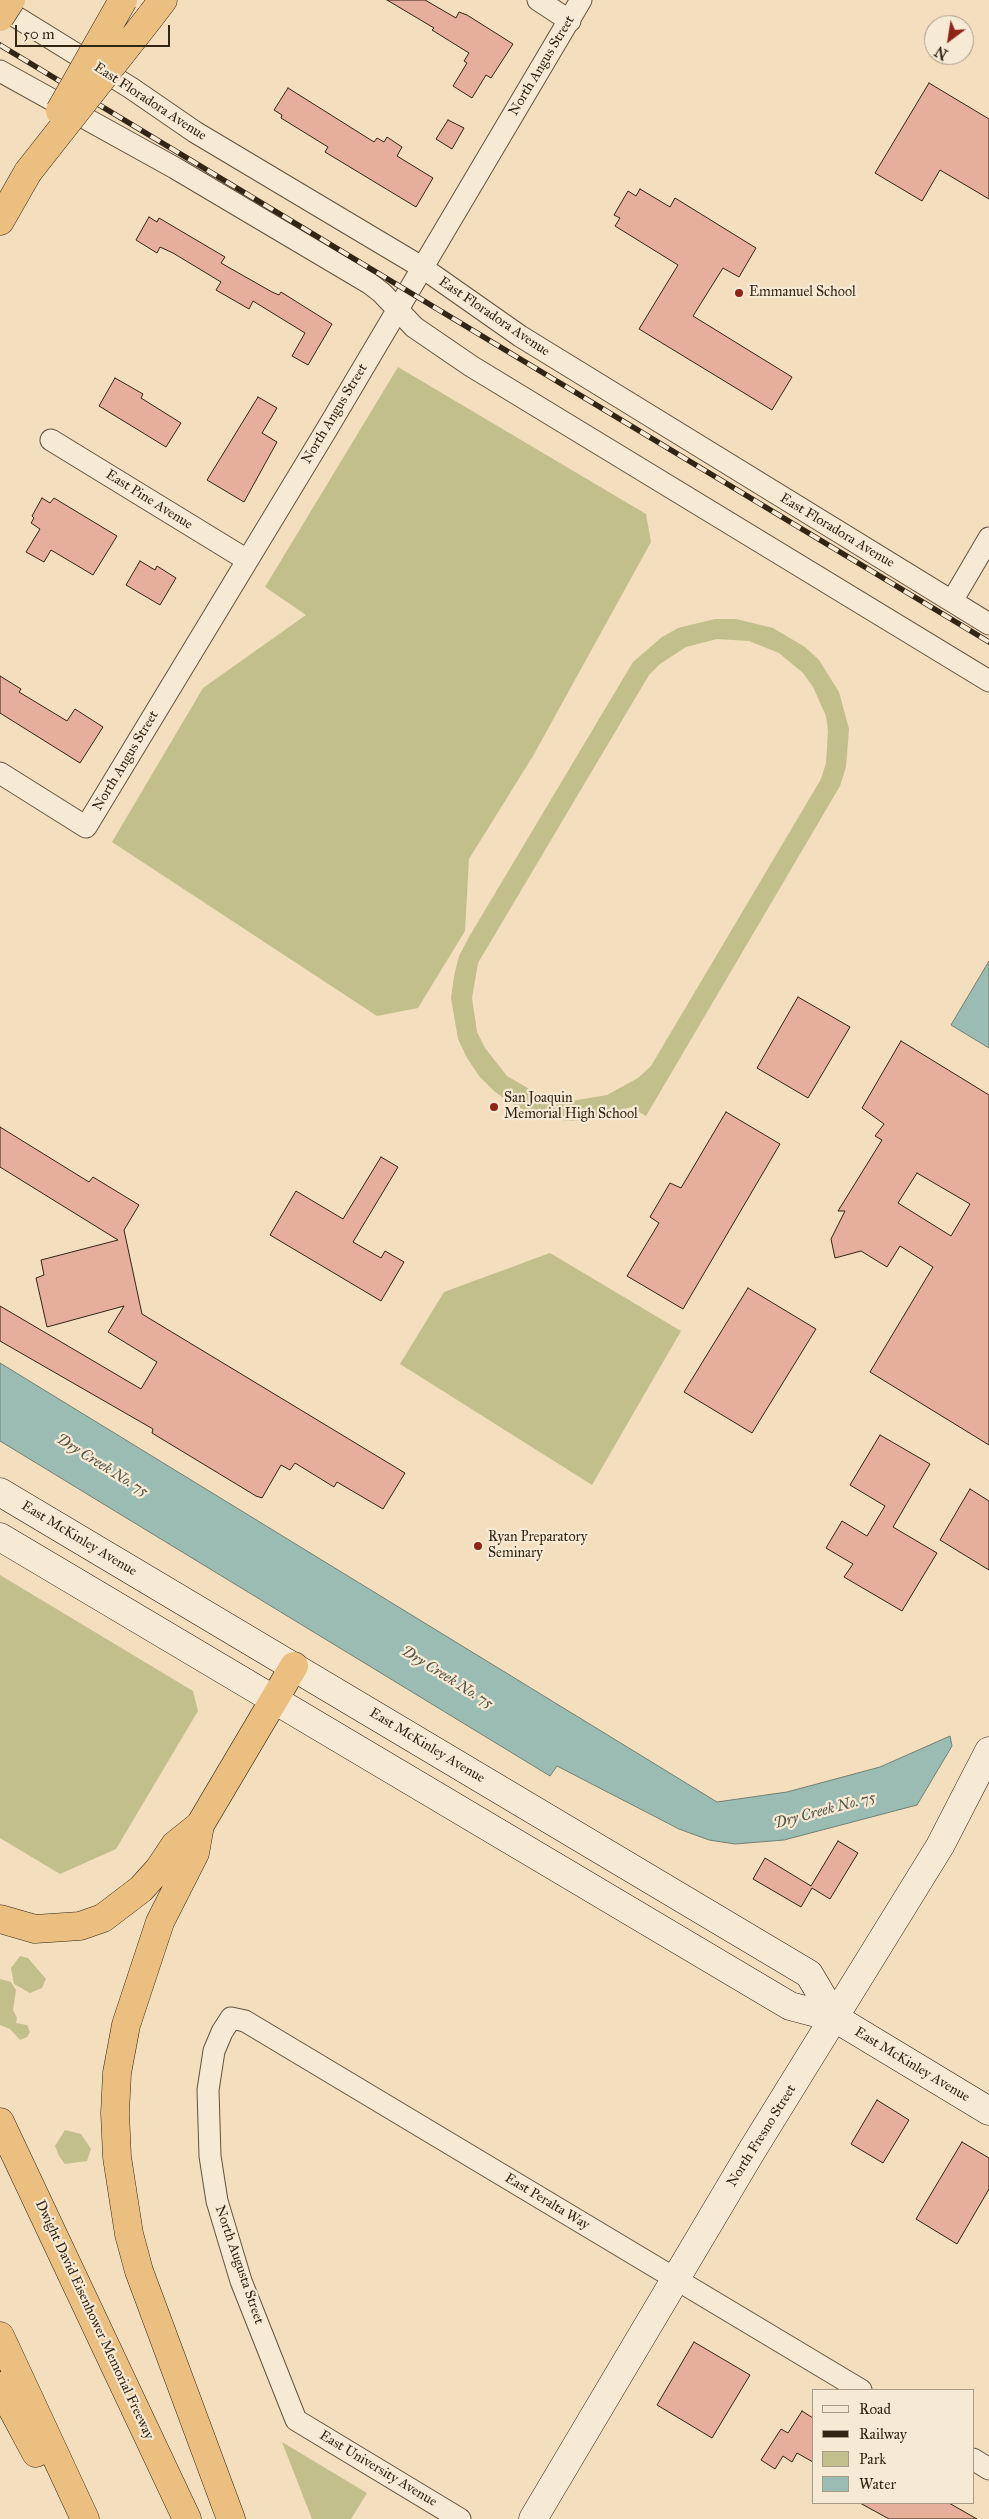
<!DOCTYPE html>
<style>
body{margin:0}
#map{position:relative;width:989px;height:2519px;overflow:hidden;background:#f3debe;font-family:"IM FELL Great Primer",serif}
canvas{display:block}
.legend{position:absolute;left:812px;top:2389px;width:162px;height:115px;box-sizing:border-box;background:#f7ead5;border:1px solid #a89b88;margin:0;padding:6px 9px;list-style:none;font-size:15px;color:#322514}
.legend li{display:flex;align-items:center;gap:10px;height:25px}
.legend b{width:25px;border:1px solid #a89b88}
.north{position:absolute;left:924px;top:15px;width:50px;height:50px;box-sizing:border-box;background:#f7ead5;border:1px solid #a89b88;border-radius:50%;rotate:211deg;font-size:14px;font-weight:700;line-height:20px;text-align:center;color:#322514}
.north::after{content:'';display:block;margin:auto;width:18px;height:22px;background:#8f2418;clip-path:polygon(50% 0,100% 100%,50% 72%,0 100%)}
.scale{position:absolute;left:15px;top:25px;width:155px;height:22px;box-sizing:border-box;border:2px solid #322514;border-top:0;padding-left:6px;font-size:15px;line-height:18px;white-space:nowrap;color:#322514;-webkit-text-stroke:4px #f7ead5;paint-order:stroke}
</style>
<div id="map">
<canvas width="989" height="2519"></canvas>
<ul class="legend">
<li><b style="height:6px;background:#f7ead5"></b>Road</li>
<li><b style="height:6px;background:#322514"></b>Railway</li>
<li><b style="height:14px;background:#c3bf8c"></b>Park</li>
<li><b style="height:14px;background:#9bbcb3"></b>Water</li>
</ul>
<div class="north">N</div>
<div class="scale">50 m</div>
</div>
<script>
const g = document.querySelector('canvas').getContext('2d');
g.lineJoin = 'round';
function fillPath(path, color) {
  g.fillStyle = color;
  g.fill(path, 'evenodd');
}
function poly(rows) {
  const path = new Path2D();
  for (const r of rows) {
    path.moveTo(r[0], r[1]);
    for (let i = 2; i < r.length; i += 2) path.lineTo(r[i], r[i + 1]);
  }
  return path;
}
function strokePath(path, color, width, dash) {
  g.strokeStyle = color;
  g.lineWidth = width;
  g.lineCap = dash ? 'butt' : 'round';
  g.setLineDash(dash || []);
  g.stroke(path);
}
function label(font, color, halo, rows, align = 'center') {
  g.font = font + ' "IM FELL Great Primer",serif';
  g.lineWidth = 4.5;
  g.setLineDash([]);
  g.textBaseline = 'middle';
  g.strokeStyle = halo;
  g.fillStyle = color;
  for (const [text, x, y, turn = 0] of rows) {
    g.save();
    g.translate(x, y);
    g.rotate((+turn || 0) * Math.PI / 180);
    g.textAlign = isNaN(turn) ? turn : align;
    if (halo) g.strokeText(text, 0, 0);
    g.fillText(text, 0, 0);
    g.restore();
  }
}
fillPath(poly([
 [398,367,646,514,651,542,533,756,469,859,465,931,418,1008,377,1016,112,842,203,688,306,615,265,587],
 [715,619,736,619,773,628,805,647,819,660,839,692,849,729,846,767,840,786,646,1116,631,1107,594,1119,572,1121,551,1119,531,1113,512,1104,494,1091,479,1076,467,1058,458,1039,451,998,454,976,459,956,469,937,633,662,662,637,678,628],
 [717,639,749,641,779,653,803,673,813,687,826,716,828,731,826,763,821,779,651,1066,638,1078,607,1095,572,1101,538,1094,507,1076,485,1048,477,1032,472,998,478,963,649,675,660,664,686,647],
 [550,1253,681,1331,592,1485,400,1364,444,1292],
 [0,1575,193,1691,198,1711,116,1849,60,1874,0,1838],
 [20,1956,28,1958,46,1979,42,1988,30,1993,14,1984,11,1968],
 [0,1979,11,1982,16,1990,13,2010,17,2018,16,2023,27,2025,30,2032,27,2037,20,2040,10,2029,0,2025],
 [65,2130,81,2134,91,2149,87,2161,65,2164,59,2156,55,2146],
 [282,2442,367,2493,351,2519,312,2519]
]), '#c3bf8c');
const water = poly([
 [989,961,989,1048,951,1025,989,961],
 [0,1363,717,1802,787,1792,880,1767,950,1736,952,1746,917,1805,784,1840,735,1844,709,1840,679,1829,557,1766,550,1776,0,1441,0,1363]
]);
fillPath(water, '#9bbcb3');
strokePath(water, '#718073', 1);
const building = poly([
 [387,0,425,0,456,18,459,12,467,15,513,44,491,78,486,75,472,98,453,86,467,63,464,61,469,53,432,30,434,28,387,0],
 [929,83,989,119,989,199,940,170,922,201,875,173,929,83],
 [288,88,374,142,377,138,384,142,387,137,402,147,397,156,433,178,416,207,325,152,328,147,281,118,282,115,274,110,288,88],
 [448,120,464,128,452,149,436,139,448,120],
 [640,189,670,207,675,198,756,248,739,277,723,268,693,316,792,377,772,410,639,329,678,265,615,226,620,218,614,215,628,191,636,196,640,189],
 [149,217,157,222,159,218,225,257,221,263,272,292,279,295,281,292,332,324,308,365,292,356,305,333,253,301,249,309,216,290,221,282,173,253,160,247,157,253,136,240,149,217],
 [115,378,143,394,141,398,181,423,166,447,99,406,115,378],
 [258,397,277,408,262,433,277,442,244,502,207,480,258,397],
 [42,498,50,503,54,498,117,536,93,575,51,550,44,562,26,552,40,529,31,523,34,518,32,516,42,498],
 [140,561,155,570,157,566,176,578,160,605,126,585,140,561],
 [0,676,21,689,19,692,67,721,75,709,103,727,80,763,0,713,0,676],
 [798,997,850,1027,808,1098,757,1068,798,997],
 [901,1041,989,1095,989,1445,870,1372,933,1267,900,1246,887,1267,861,1251,835,1258,831,1239,845,1211,838,1211,882,1140,875,1136,884,1124,862,1108,901,1041],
 [917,1173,970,1204,951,1236,898,1203,917,1173],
 [726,1112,780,1144,683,1309,627,1276,659,1223,650,1217,670,1183,681,1188,726,1112],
 [0,1127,89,1182,93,1177,139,1205,124,1230,142,1314,405,1473,383,1509,337,1482,334,1487,295,1463,290,1470,281,1465,262,1498,256,1496,152,1433,153,1429,0,1341,0,1306,141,1389,157,1362,108,1332,124,1306,47,1327,36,1278,44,1275,41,1260,118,1240,0,1167,0,1127],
 [381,1157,398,1167,353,1242,381,1258,385,1251,404,1262,381,1301,270,1235,296,1191,343,1219,381,1157],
 [748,1288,816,1329,752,1433,684,1392,748,1288],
 [880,1435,930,1464,893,1527,937,1553,902,1611,844,1577,853,1564,826,1548,842,1521,867,1536,885,1506,850,1485,880,1435],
 [970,1489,989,1501,989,1570,940,1540,970,1489],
 [838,1841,858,1853,830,1899,812,1888,801,1907,753,1879,765,1858,811,1886,838,1841],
 [877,2100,909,2120,883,2163,851,2144,877,2100],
 [962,2142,989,2158,989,2189,957,2244,916,2219,962,2142],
 [694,2342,750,2375,712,2438,657,2405,694,2342],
 [802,2411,813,2418,813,2462,797,2453,792,2462,783,2456,775,2469,761,2460,781,2429,788,2433,802,2411],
 [860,2503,949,2503,977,2519,889,2519,860,2503]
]);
fillPath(building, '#e6af9c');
strokePath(building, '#322514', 1);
const minor = poly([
 [538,0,570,21],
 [0,7,131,88,195,132,423,268,520,336,989,624],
 [0,71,175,168,369,283,382,293,414,327,471,366,989,681],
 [51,440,247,560],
 [952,601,989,538],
 [0,773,86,827,327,429,581,0],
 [973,2459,989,2469],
 [460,2519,296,2420,241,2281,217,2201,210,2156,208,2090,214,2051,222,2032,231,2018,245,2021,861,2390]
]);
const secondary = poly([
 [0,1492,809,1974,835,2018],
 [0,1537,790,2006,835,2018,989,2111],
 [533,2519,751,2152,940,1846,989,1751]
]);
const motorway = poly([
 [150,17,163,0],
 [0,221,28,172],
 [200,1825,195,1853,160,1922,126,2025,117,2073,115,2113,117,2157,129,2234,139,2271,231,2519],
 [0,1919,35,1929,80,1926,103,1918,141,1889,159,1869,175,1845,200,1825,294,1666],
 [0,2122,187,2519],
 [0,2336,85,2519],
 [0,2386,36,2453]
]);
strokePath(minor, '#62533e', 23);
strokePath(secondary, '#322514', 29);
strokePath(motorway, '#322514', 29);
strokePath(minor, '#f7ead5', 21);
strokePath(secondary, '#f7ead5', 28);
strokePath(motorway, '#eabf7f', 28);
const rail = poly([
 [0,45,989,642]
]);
strokePath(rail, '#322514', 5.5);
strokePath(rail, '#f7ead5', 4, [11]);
const motorwayBridge = poly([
 [0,17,11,0],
 [60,111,123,0],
 [28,172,150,17]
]);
strokePath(motorwayBridge, '#322514', 29, []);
strokePath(motorwayBridge, '#eabf7f', 28);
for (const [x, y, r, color] of [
 [739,293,5,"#8f2418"],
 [494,1107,5,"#8f2418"],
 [478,1546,5,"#8f2418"]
]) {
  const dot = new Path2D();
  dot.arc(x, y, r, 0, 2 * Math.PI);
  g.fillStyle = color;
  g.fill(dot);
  strokePath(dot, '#f7ead5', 2);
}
label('14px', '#322514', '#f7ead5', [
 ["North Angus Street",542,66,-59],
 ["East Floradora Avenue",150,102,33],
 ["East Floradora Avenue",494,317,34],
 ["North Angus Street",335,414,-59],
 ["East Pine Avenue",149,500,32],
 ["East Floradora Avenue",837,531,31],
 ["North Angus Street",126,761,-59],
 ["East McKinley Avenue",79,1539,31],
 ["East McKinley Avenue",427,1746,31],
 ["East McKinley Avenue",912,2065,31],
 ["North Fresno Street",762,2136,-58],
 ["East Peralta Way",547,2202,31],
 ["North Augusta Street",239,2265,71],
 ["Dwight David Eisenhower Memorial Freeway",94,2320,65],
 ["East University Avenue",378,2469,31]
]);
label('14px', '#322514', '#f7ead5', [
 ["Emmanuel School",749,293],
 ["San Joaquin",504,1099],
 ["Memorial High School",504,1115],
 ["Ryan Preparatory",488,1538],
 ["Seminary",488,1554]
], 'left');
label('italic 15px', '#525244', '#f7ead5', [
 ["Dry Creek No. 75",102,1466,32],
 ["Dry Creek No. 75",447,1678,32],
 ["Dry Creek No. 75",825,1811,-15]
]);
</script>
